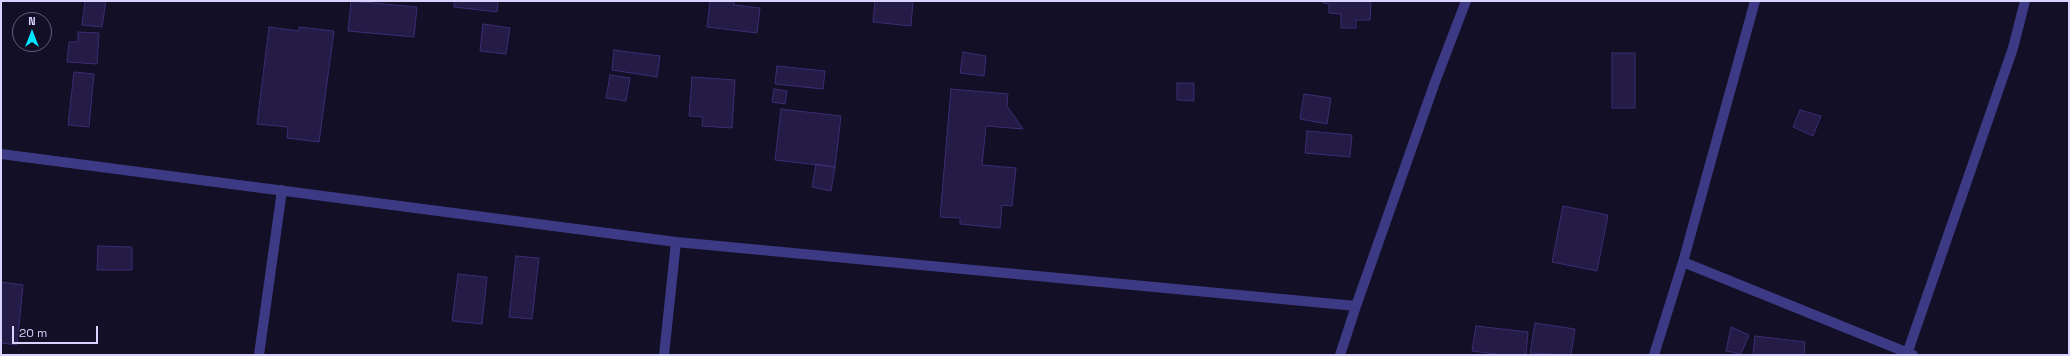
<!DOCTYPE html>
<style>
body{margin:0}
#map{position:relative;width:2070px;height:356px;overflow:hidden;background:#130f26;font-family:"Space Grotesk",sans-serif}
canvas{display:block}
.frame{position:absolute;inset:0;border:2px solid #d9d4ff;pointer-events:none}
.north{position:absolute;left:12px;top:12px;width:40px;height:40px;box-sizing:border-box;background:#130f26;border:1px solid #625e7d;border-radius:50%;rotate:0deg;font-size:11px;font-weight:700;line-height:16px;text-align:center;color:#d9d4ff}
.north::after{content:'';display:block;margin:auto;width:14px;height:18px;background:#00e5ff;clip-path:polygon(50% 0,100% 100%,50% 72%,0 100%)}
.scale{position:absolute;left:12px;top:326px;width:86px;height:18px;box-sizing:border-box;border:2px solid #d9d4ff;border-top:0;padding-left:5px;font-size:12px;line-height:14px;white-space:nowrap;color:#d9d4ff;-webkit-text-stroke:3px #130f26;paint-order:stroke}
</style>
<div id="map">
<canvas width="2070" height="356"></canvas>
<div class="frame"></div>
<div class="north">N</div>
<div class="scale">20 m</div>
</div>
<script>
const g = document.querySelector('canvas').getContext('2d');
g.lineJoin = 'round';
function fillPath(path, color) {
  g.fillStyle = color;
  g.fill(path, 'evenodd');
}
function poly(rows) {
  const path = new Path2D();
  for (const r of rows) {
    path.moveTo(r[0], r[1]);
    for (let i = 2; i < r.length; i += 2) path.lineTo(r[i], r[i + 1]);
  }
  return path;
}
function strokePath(path, color, width, dash) {
  g.strokeStyle = color;
  g.lineWidth = width;
  g.lineCap = dash ? 'butt' : 'round';
  g.setLineDash(dash || []);
  g.stroke(path);
}
const building = poly([
 [85,1,106,1,102,27,82,25,85,1],
 [351,1,417,7,414,37,348,31,351,1],
 [454,1,498,1,497,12,454,7,454,1],
 [710,1,734,1,734,5,760,8,757,33,707,27,710,1],
 [875,1,913,1,911,26,873,22,875,1],
 [1323,1,1371,1,1370,20,1356,20,1356,28,1341,28,1341,14,1329,13,1329,4,1323,3,1323,1],
 [483,24,510,28,506,54,480,51,483,24],
 [269,27,299,31,299,27,334,31,319,142,287,138,288,127,257,124,269,27],
 [78,32,99,33,97,64,67,62,69,42,78,42,78,32],
 [614,50,660,56,657,77,612,70,614,50],
 [963,52,986,56,984,76,960,73,963,52],
 [1612,53,1635,53,1635,108,1612,108,1612,53],
 [777,66,825,71,823,89,775,84,777,66],
 [74,72,94,74,89,127,68,125,74,72],
 [610,75,630,78,626,101,606,98,610,75],
 [692,77,735,80,732,128,702,126,703,117,689,116,692,77],
 [1177,83,1194,83,1194,101,1177,100,1177,83],
 [774,89,787,91,785,104,772,102,774,89],
 [951,89,1008,94,1007,106,1023,129,986,126,982,165,1016,168,1012,206,1002,205,1000,228,960,224,960,218,940,217,951,89],
 [1304,94,1331,98,1327,124,1300,119,1304,94],
 [781,109,841,116,835,167,775,160,781,109],
 [1800,110,1821,116,1813,136,1793,127,1800,110],
 [1307,131,1352,135,1350,157,1305,153,1307,131],
 [816,164,835,167,831,191,812,187,816,164],
 [1563,206,1608,215,1597,271,1552,262,1563,206],
 [98,246,132,247,132,270,97,270,98,246],
 [516,256,539,258,532,319,509,317,516,256],
 [458,274,487,277,482,324,452,321,458,274],
 [1,282,23,285,17,345,1,343,1,282],
 [1535,323,1575,329,1571,355,1530,353,1535,323],
 [1476,326,1528,332,1526,355,1503,355,1472,351,1476,326],
 [1731,327,1749,335,1741,354,1726,351,1731,327],
 [1755,336,1805,342,1804,355,1753,355,1755,336]
]);
fillPath(building, '#241b47');
strokePath(building, '#3b2d73', 1);
strokePath(poly([
 [1,154,676,242,1356,306],
 [1683,262,1913,355],
 [1908,351,2013,48,2025,1],
 [259,355,282,190],
 [664,355,676,242],
 [1340,355,1356,306,1435,82,1466,1],
 [1654,355,1683,262,1755,1]
]), '#3d3a85', 10);
</script>
